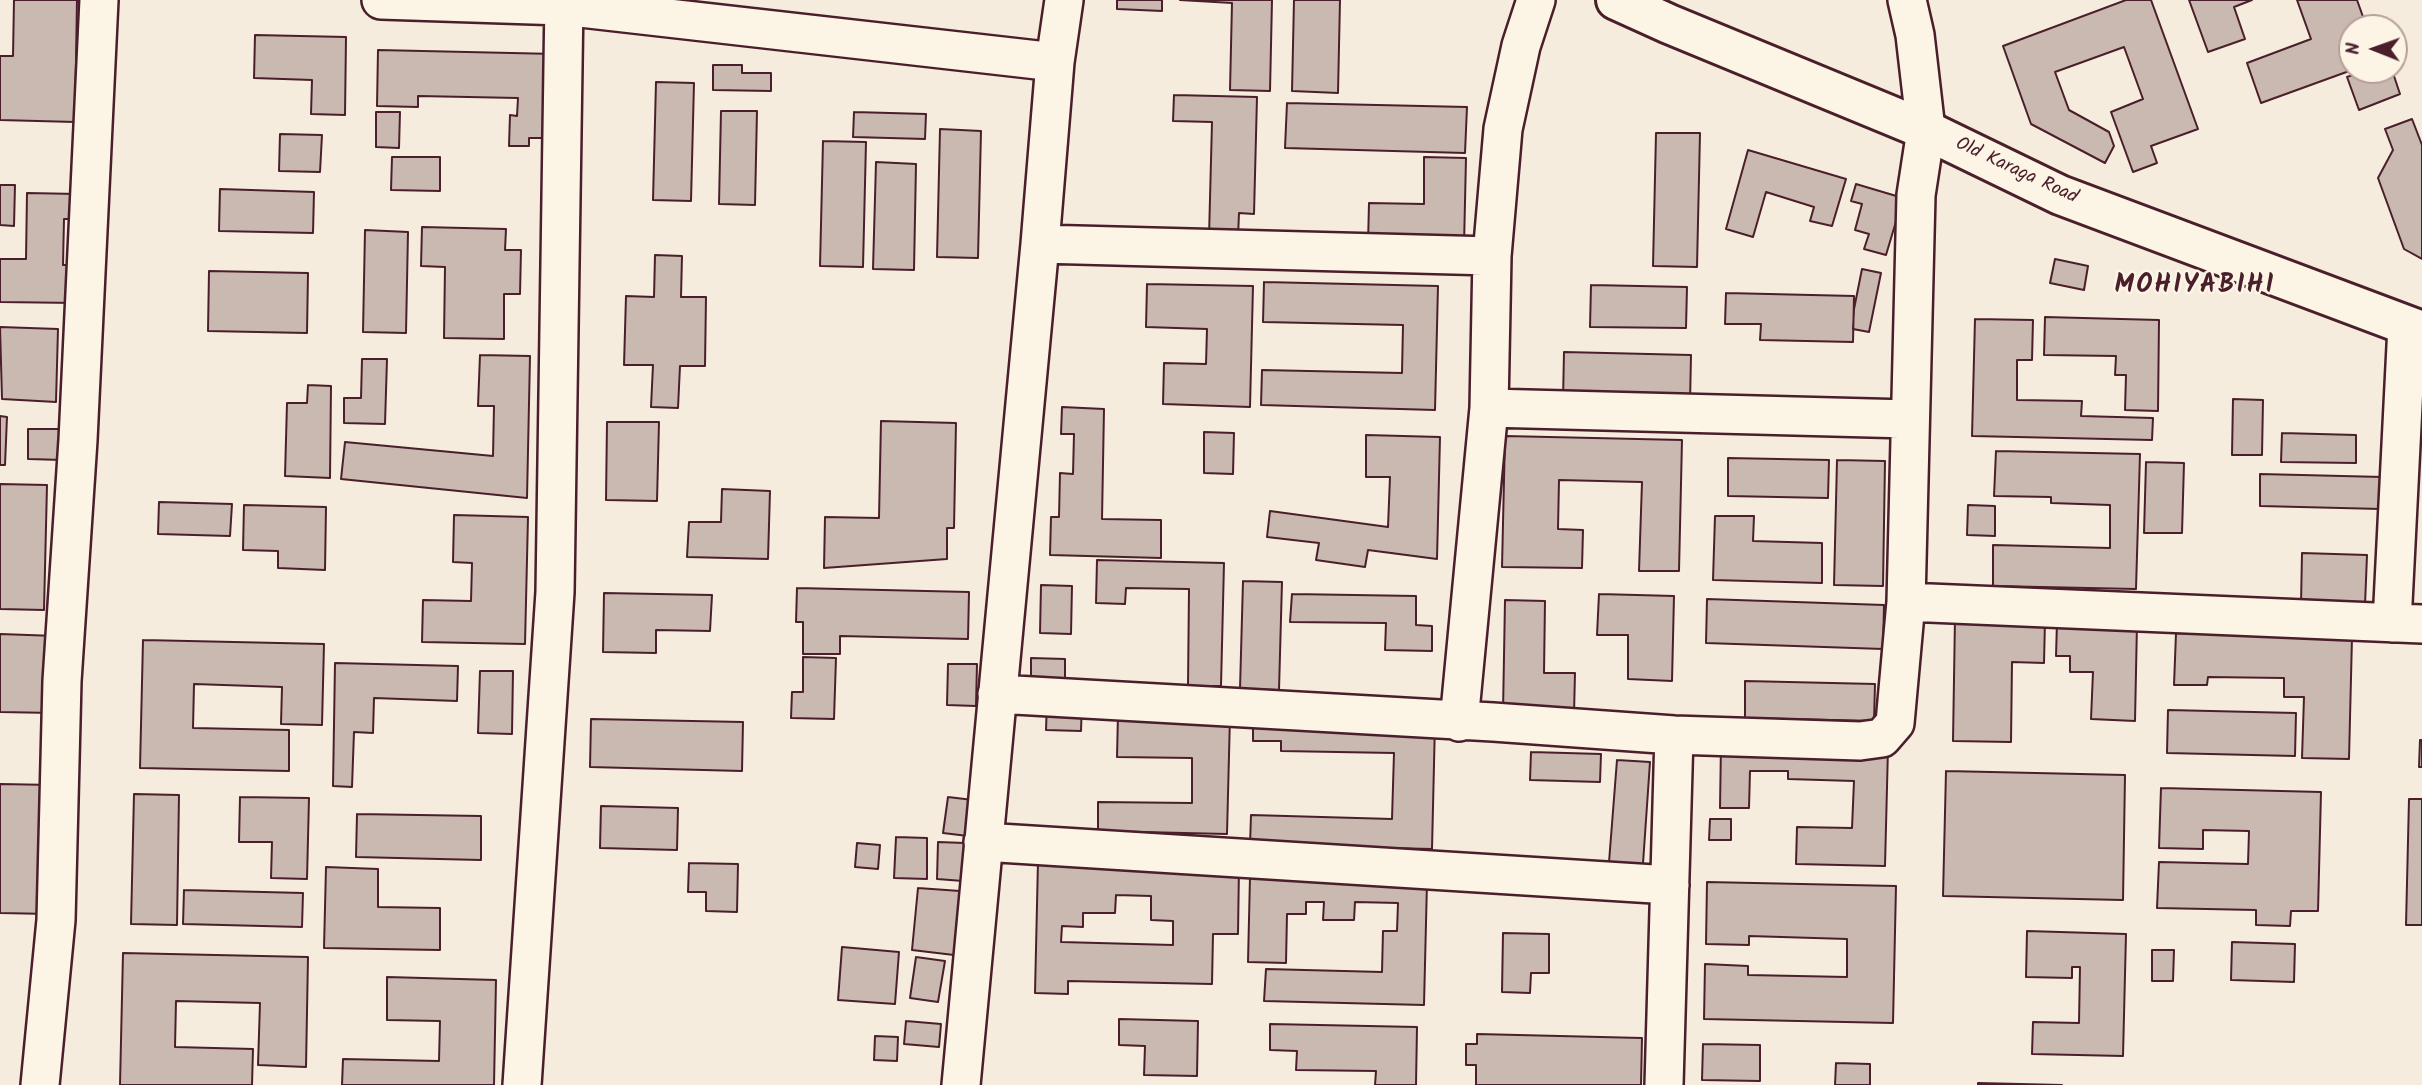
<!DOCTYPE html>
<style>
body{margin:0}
#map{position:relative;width:2422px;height:1085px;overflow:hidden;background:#f5ecde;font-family:Kalam,sans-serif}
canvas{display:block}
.north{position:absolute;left:2338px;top:14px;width:70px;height:70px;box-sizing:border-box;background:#fcf5e5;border:2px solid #b59f9b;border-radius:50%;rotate:271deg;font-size:19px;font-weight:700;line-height:28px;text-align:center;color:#4a1f2b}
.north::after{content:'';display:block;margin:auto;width:24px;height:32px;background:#4a1f2b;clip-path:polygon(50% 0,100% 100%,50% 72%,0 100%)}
</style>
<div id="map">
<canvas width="2422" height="1085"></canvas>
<div class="north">N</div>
</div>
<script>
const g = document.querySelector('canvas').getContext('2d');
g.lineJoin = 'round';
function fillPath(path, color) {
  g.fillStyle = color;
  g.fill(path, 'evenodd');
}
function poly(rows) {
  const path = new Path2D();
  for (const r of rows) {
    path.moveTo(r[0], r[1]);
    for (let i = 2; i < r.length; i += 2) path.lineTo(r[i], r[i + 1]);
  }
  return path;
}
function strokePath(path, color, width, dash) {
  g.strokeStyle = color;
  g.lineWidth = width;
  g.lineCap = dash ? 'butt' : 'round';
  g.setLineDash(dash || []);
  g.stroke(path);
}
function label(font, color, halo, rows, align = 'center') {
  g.font = font + ' Kalam,sans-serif';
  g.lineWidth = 5;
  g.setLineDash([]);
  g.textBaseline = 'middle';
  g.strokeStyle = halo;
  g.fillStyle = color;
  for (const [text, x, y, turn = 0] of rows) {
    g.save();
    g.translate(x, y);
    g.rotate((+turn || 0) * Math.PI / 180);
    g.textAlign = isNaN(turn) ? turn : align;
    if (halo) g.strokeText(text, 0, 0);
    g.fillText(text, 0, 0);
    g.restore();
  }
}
const building = poly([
 [14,0,77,0,75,122,0,120,0,56,13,56,14,0],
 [1117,0,1162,0,1162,11,1117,9,1117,0],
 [1180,0,1272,0,1270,91,1230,90,1232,3,1180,0],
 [1294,0,1340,0,1338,93,1292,91,1294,0],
 [2126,0,2151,0,2198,129,2151,146,2157,163,2133,172,2111,112,2143,99,2124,47,2055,72,2069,110,2109,132,2114,146,2105,163,2031,124,2003,46,2126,0],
 [2189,0,2252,0,2234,7,2245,39,2208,52,2189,0],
 [2297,0,2357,0,2367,28,2352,28,2352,70,2261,103,2247,63,2311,39,2297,0],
 [255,35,346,37,345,115,311,114,312,80,254,78,255,35],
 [378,50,556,54,554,138,529,138,529,146,509,146,510,115,517,116,518,98,418,96,418,107,377,106,378,50],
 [713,65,742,65,742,73,771,73,771,91,713,90,713,65],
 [2367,70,2392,70,2400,94,2359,110,2347,77,2367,70],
 [656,82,694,83,691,201,653,200,656,82],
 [1174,95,1257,97,1254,214,1239,213,1238,237,1209,237,1212,122,1173,121,1174,95],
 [1287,103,1467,107,1465,153,1285,148,1287,103],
 [721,111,757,111,755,205,719,204,721,111],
 [376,112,400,112,399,148,376,147,376,112],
 [854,112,926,114,925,139,853,137,854,112],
 [2412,119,2422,145,2422,259,2404,249,2378,178,2393,150,2385,129,2412,119],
 [940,129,981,131,978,258,937,257,940,129],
 [1656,133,1700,133,1697,267,1653,266,1656,133],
 [280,134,322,135,320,172,279,171,280,134],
 [823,141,866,142,863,267,820,266,823,141],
 [1748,150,1846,179,1832,226,1810,221,1814,207,1766,192,1753,237,1726,229,1748,150],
 [392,157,440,157,440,191,391,190,392,157],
 [1424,157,1466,158,1464,246,1368,244,1369,203,1424,204,1424,157],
 [876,162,916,164,914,270,873,269,876,162],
 [1856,184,1903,198,1886,255,1864,249,1869,234,1855,230,1862,204,1851,201,1856,184],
 [0,185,15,185,14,226,0,225,0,185],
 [220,189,314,192,313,233,219,231,220,189],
 [27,193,78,194,77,219,64,219,63,265,77,265,76,303,0,302,0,259,26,259,27,193],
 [422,227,506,229,505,250,521,250,520,294,504,294,504,339,444,338,445,267,421,266,422,227],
 [365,230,408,232,406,333,363,332,365,230],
 [655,255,682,256,681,297,706,297,705,366,680,366,678,408,651,407,653,365,624,365,626,296,654,297,655,255],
 [2055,259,2088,266,2084,290,2050,283,2055,259],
 [1862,269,1881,273,1869,332,1853,329,1854,309,1862,269],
 [209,271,308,273,307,333,208,331,209,271],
 [1264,282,1438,286,1435,410,1261,405,1262,370,1402,373,1403,325,1263,322,1264,282],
 [1147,284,1253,286,1250,407,1163,404,1164,363,1206,364,1207,329,1146,327,1147,284],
 [1591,285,1687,287,1686,328,1590,327,1591,285],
 [1726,293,1854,296,1853,342,1760,340,1761,324,1725,324,1726,293],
 [2045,317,2159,320,2158,411,2125,410,2126,375,2115,375,2116,356,2044,355,2045,317],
 [1975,319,2033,320,2032,360,2017,360,2017,400,2082,401,2081,416,2153,418,2152,440,1972,436,1975,319],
 [0,327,58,329,56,402,2,399,0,327],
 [1564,352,1691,355,1690,403,1563,400,1564,352],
 [480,355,530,356,527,498,341,479,345,442,493,456,494,406,478,406,480,355],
 [362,359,387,359,385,424,344,423,344,398,361,398,362,359],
 [308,385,331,386,330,478,285,476,287,403,307,403,308,385],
 [2233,399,2263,400,2262,455,2232,455,2233,399],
 [1062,407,1104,409,1102,519,1161,520,1161,558,1050,555,1051,517,1059,517,1060,473,1073,474,1074,434,1061,434,1062,407],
 [0,416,7,417,5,465,0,465,0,416],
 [881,421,956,423,954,528,947,528,947,559,824,568,825,517,879,518,881,421],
 [607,422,659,422,657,501,606,500,607,422],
 [28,429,63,429,63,460,28,459,28,429],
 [1204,432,1234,433,1233,474,1204,473,1204,432],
 [2282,433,2356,435,2356,463,2281,462,2282,433],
 [1366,435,1440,437,1437,559,1368,550,1365,567,1316,560,1319,543,1267,537,1270,511,1388,527,1390,477,1366,477,1366,435],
 [1505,436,1682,440,1679,571,1639,571,1642,482,1559,480,1558,529,1583,530,1582,568,1502,567,1505,436],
 [1996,451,2140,454,2136,589,1993,586,1993,545,2110,548,2110,505,2051,503,2051,497,1994,496,1996,451],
 [1728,458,1829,460,1828,498,1728,496,1728,458],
 [1837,460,1885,461,1883,586,1834,585,1837,460],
 [2146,462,2184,463,2182,533,2144,533,2146,462],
 [2260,474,2383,477,2381,509,2260,506,2260,474],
 [0,484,47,485,44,610,0,609,0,484],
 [722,489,770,491,768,559,687,557,689,522,721,522,722,489],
 [159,502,232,504,230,536,158,534,159,502],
 [244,505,326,507,325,570,278,568,278,551,243,550,244,505],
 [1968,505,1995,506,1995,536,1967,535,1968,505],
 [454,515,528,517,525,644,422,642,423,600,471,601,472,563,453,562,454,515],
 [1715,516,1754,516,1753,541,1822,543,1822,583,1713,580,1715,516],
 [2302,553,2367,555,2365,605,2301,604,2302,553],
 [1097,560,1224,563,1221,686,1188,686,1189,589,1126,588,1125,604,1096,603,1097,560],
 [1243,581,1282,582,1279,690,1240,689,1243,581],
 [1041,585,1072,586,1071,634,1040,633,1041,585],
 [797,588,969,592,968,639,840,636,840,654,803,654,803,622,796,622,797,588],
 [604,593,712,595,710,631,656,630,656,653,603,652,604,593],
 [1292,594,1416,596,1416,625,1432,626,1432,651,1385,650,1386,623,1290,622,1292,594],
 [1599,594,1674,596,1672,681,1628,679,1628,635,1597,635,1599,594],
 [1707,599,1884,605,1883,649,1706,643,1707,599],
 [1505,600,1545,601,1544,673,1575,673,1574,714,1503,712,1505,600],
 [1955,617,2045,620,2044,663,2012,662,2011,742,1953,741,1955,617],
 [2057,622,2137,623,2135,721,2091,719,2093,672,2070,672,2070,656,2056,656,2057,622],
 [2176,633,2352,637,2349,759,2302,758,2304,697,2284,697,2284,678,2208,677,2207,685,2174,685,2176,633],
 [0,634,56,636,54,713,0,712,0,634],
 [143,640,324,644,322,725,281,724,282,687,194,684,193,728,289,730,289,771,140,768,143,640],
 [803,657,836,658,834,719,791,718,792,692,803,692,803,657],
 [1031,658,1065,659,1065,678,1031,678,1031,658],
 [335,663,458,666,457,701,374,698,373,733,354,732,352,787,333,786,335,663],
 [948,664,977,664,976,706,947,705,948,664],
 [480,671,513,671,512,734,478,733,480,671],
 [1745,681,1875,684,1874,721,1745,718,1745,681],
 [1047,701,1082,701,1081,731,1046,730,1047,701],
 [2168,710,2296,713,2295,756,2167,753,2168,710],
 [1118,714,1230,716,1227,834,1098,831,1098,802,1192,803,1192,758,1117,757,1118,714],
 [1253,718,1435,722,1432,849,1250,845,1251,815,1392,819,1394,753,1281,751,1281,741,1253,741,1253,718],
 [591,719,743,722,742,771,590,767,591,719],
 [2420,740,2422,740,2422,767,2419,767,2420,740],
 [1721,744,1888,748,1885,866,1796,864,1797,827,1852,828,1854,781,1788,779,1788,771,1750,771,1749,808,1720,808,1721,744],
 [1531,752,1601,754,1600,782,1530,780,1531,752],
 [1617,760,1650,762,1642,878,1608,875,1617,760],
 [1946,771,2125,775,2123,900,1943,896,1946,771],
 [0,784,53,785,50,914,0,913,0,784],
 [2161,788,2321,792,2318,911,2291,911,2290,926,2256,925,2256,910,2157,908,2159,862,2248,864,2249,831,2203,830,2203,849,2159,848,2161,788],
 [134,794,179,795,177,925,131,924,134,794],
 [240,797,309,798,307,879,271,878,272,842,239,842,240,797],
 [948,797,973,800,968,836,943,833,948,797],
 [2409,799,2422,799,2422,925,2406,925,2409,799],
 [601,806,678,808,677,850,600,848,601,806],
 [357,814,481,816,481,860,356,857,357,814],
 [1710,819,1731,819,1731,840,1709,840,1710,819],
 [896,837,927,838,927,879,894,878,896,837],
 [938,842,965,843,963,881,937,879,938,842],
 [857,843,880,845,878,869,855,867,857,843],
 [1038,861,1239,866,1238,934,1213,934,1212,984,1068,981,1068,994,1035,993,1038,861],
 [1116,895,1151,896,1151,920,1173,921,1173,945,1061,942,1062,926,1083,927,1083,913,1115,913,1116,895],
 [689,863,738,864,737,912,706,911,706,892,688,892,689,863],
 [326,867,378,869,378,907,440,908,440,950,324,948,326,867],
 [1250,877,1427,882,1424,1005,1264,1001,1266,969,1382,972,1383,931,1397,931,1398,903,1355,902,1354,920,1323,920,1324,902,1306,902,1306,914,1287,914,1286,963,1248,962,1250,877],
 [1707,882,1896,886,1893,1023,1704,1019,1705,964,1748,966,1748,975,1847,977,1847,939,1749,936,1749,945,1706,944,1707,882],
 [918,888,960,891,954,955,912,950,918,888],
 [184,890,303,893,302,927,183,924,184,890],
 [2027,931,2126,934,2123,1056,2032,1054,2033,1022,2079,1023,2080,967,2072,967,2072,978,2026,977,2027,931],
 [1503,933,1549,934,1549,973,1531,973,1530,993,1502,992,1503,933],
 [2232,942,2295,944,2294,982,2231,980,2232,942],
 [842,947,899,952,895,1004,838,1000,842,947],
 [2152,950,2174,950,2173,981,2152,981,2152,950],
 [123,953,308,957,306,1067,258,1065,260,1003,176,1001,175,1047,253,1049,252,1085,120,1085,123,953],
 [916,957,945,961,938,1002,910,998,916,957],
 [387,977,496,980,494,1085,342,1085,343,1059,439,1061,440,1021,387,1020,387,977],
 [1119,1019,1198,1021,1197,1076,1144,1075,1145,1046,1119,1045,1119,1019],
 [906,1021,941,1024,939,1047,904,1044,906,1021],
 [1270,1024,1417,1027,1416,1085,1375,1085,1376,1071,1296,1070,1297,1051,1270,1050,1270,1024],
 [1477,1034,1642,1038,1641,1085,1476,1085,1476,1065,1466,1065,1466,1044,1477,1044,1477,1034],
 [875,1036,898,1037,897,1061,874,1060,875,1036],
 [1703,1044,1760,1045,1760,1081,1702,1080,1703,1044],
 [1836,1063,1870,1064,1870,1085,1835,1085,1836,1063],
 [1978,1083,2062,1085,1978,1085,1978,1083]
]);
fillPath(building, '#cab9b1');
strokePath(building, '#4a1f2b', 2);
const street = poly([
 [381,0,563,6,1055,62],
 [1040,244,1492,256],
 [1489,408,1909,419],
 [1906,602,2422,624],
 [2392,623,2407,326],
 [997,694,1493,722,1674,735,1860,741,1882,738,1895,723,1906,602,1916,195,1926,130,1915,35,1907,0],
 [1459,722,1489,408,1492,256,1503,129,1521,46,1536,0],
 [983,842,1670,885],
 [40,1085,56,920,62,681,78,440,99,0],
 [522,1085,555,592,564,0],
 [961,1085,1040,244,1055,62,1064,0],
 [1664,1085,1674,735]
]);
const secondary = poly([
 [1616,0,1669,24,1926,130,2060,195,2422,331]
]);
strokePath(street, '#4a1f2b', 42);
strokePath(secondary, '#4a1f2b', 44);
strokePath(street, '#fcf5e5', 37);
strokePath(secondary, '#fcf5e5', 38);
label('19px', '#4a1f2b', '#fcf5e5', [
 ["Old Karaga Road",2016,172,25]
]);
g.letterSpacing = '2px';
label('bold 26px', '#4a1f2b', '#fcf5e5', [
 ["MOHIYABIHI",2195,288]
]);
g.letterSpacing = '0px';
</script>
